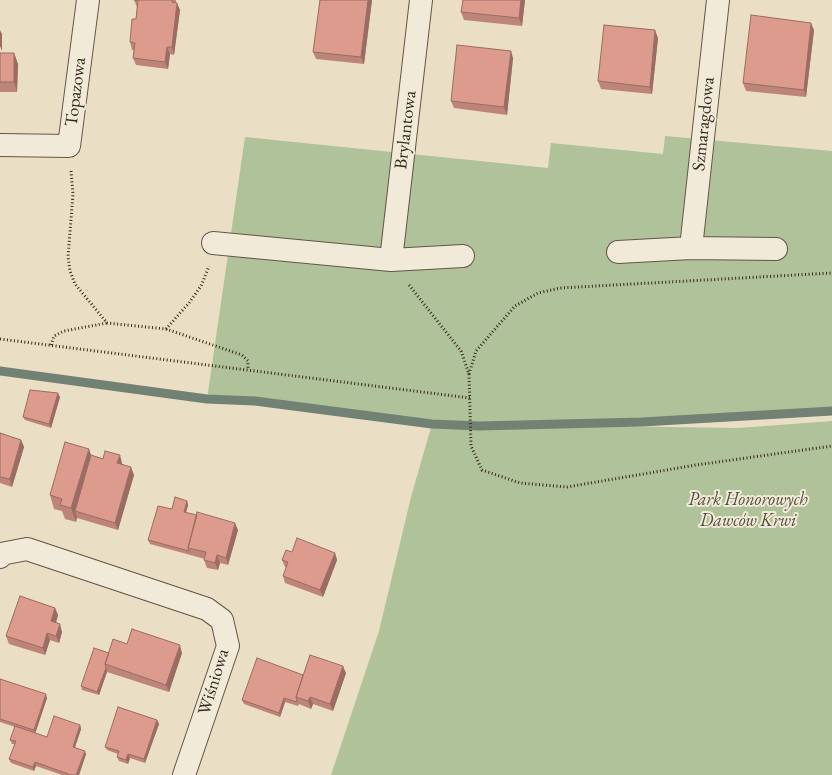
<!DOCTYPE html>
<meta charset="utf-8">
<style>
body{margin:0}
canvas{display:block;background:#eadec5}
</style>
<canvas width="832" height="775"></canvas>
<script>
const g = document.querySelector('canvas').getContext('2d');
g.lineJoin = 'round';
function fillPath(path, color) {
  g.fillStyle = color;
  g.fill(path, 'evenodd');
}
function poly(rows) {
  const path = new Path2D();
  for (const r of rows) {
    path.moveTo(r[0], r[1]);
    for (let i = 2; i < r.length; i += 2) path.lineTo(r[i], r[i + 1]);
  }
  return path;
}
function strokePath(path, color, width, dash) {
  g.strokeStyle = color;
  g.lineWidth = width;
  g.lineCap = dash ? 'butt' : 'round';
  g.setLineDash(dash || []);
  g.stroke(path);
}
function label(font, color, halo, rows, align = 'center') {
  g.font = font + ' "EB Garamond",serif';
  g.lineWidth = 4;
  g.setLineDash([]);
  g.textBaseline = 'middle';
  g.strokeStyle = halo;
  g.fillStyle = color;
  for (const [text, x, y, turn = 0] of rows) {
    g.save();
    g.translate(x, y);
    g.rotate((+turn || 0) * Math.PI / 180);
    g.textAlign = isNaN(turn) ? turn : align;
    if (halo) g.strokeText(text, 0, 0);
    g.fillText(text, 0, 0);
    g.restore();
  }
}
fillPath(poly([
 [665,136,832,151,832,411,642,422,539,425,738,428,832,421,832,775,331,775,379,631,411,497,432,424,255,401,207,399,245,137,548,168,551,143,663,154]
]), '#b0c29a');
strokePath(poly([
 [0,371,207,399,255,401,432,424,479,426,642,422,832,411]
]), '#718274', 9);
const street = poly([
 [0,145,69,146,88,0],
 [213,243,391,260,463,256],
 [691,248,718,0],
 [618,252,691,248,776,249],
 [391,260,421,0],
 [0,557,1,554,27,549,207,609,222,620,228,646,184,775]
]);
strokePath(street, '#635646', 24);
strokePath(poly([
 [71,171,73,194,68,257,70,271,75,284,107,323,166,329,189,303,201,286,209,266],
 [409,285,461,351,469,374,471,446,482,470,520,483,567,487,696,465,832,446],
 [166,329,242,355,248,361,248,369],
 [0,339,470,398],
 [51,345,54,336,64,331,107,323],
 [469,374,476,351,515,306,538,293,560,288,832,273]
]), '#36291c', 3, [1, 2.5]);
strokePath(street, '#f1ead9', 22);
fillPath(poly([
 [134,0,176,0,176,3,180,10,174,55,170,54,168,69,136,65,133,58,134,50,132,50,130,42,136,19,137,7],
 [372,0,364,64,316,59,313,52],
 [463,0,525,0,522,26,464,20,461,12],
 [814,30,806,97,746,91,743,83],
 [658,38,652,94,601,89,598,81],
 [0,53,14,53,18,64,17,92,0,92],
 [513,58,507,115,454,108,451,101],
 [60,397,51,428,25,420,23,417],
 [0,433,21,440,24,447,12,487,0,483],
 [91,455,103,459,122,463,122,464,134,475,118,530,77,518,77,517,76,522,65,519,62,511,54,509,50,495],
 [187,501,188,505,186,513,238,530,228,565,220,563,218,570,207,568,204,560,205,559,150,544,148,540,172,509],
 [292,552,335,553,337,560,323,597,285,583,283,576,286,568,285,567,282,560],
 [55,608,58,615,56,623,62,632,59,643,50,640,45,655,9,644,6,636],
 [127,644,182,653,169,692,107,672,99,695,82,690,81,686,109,653],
 [346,673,333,711,313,704,311,709,299,704,298,706,285,702,280,717,244,704,242,700,303,675],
 [0,679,47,698,35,733,47,737,80,725,81,729,75,747,86,754,79,775,62,775,36,766,34,771,11,763,9,759,15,744,12,744,10,740,15,727,0,722],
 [157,720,159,724,145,763,130,758,128,764,119,761,117,757,118,754,107,750,105,747]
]), '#bd8579');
fillPath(poly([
 [368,0,372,0,364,64,361,57],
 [521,0,525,0,522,26,519,18],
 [177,3,180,10,174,55,172,47],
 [811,23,814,30,806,97,804,90],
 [0,30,2,34,2,51,0,46],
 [655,30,658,38,652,94,650,87],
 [167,47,170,54,168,69,165,62],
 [511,51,513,58,507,115,504,107],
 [14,53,18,64,17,92,14,82],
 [58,393,60,397,51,428,49,424],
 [21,440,24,447,12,487,10,479],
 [89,449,94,463,75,511,77,517,76,522,71,508],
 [120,455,122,463,120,470,117,463],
 [131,467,134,475,118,530,115,523],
 [187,501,188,505,185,516,184,512],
 [235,523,238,530,228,565,226,558],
 [335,553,337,560,323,597,320,590],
 [217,555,220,563,218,570,215,563],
 [55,608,58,615,54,629,51,621],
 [60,624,62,632,59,643,56,636],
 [47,633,50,640,45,655,43,648],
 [180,645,182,653,169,692,166,685],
 [343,666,346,673,333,711,330,704],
 [106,668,107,672,99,695,97,692],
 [46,694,47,698,35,734,34,730],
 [310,697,313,704,311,709,308,701],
 [284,698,285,702,280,717,279,713],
 [157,720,159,724,145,763,144,759],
 [80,725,81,729,74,750,73,747],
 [85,751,86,754,79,775,76,775],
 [128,754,130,758,128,764,126,760],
 [35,762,36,766,34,771,33,767]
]), '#9a6c63');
const building = poly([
 [135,0,172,0,172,2,177,3,172,47,167,47,165,62,133,58,135,43,130,42,132,19,136,19,138,0,135,0],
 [320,0,368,0,361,57,313,52,320,0],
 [463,0,521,0,519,18,461,12,463,0],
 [751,15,811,23,804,90,743,83,751,15],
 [604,25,655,30,650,87,598,81,604,25],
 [457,45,511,51,504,107,451,101,457,45],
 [0,53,14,53,14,82,0,82,0,53],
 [30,390,58,393,49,424,23,417,30,390],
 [0,433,21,440,10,479,0,477,0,433],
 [65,442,89,449,71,508,60,505,62,499,50,495,65,442],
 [105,451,120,455,117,463,131,467,115,523,75,511,91,455,103,459,105,451],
 [175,497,187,501,184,512,197,515,188,548,189,551,148,540,158,506,172,509,175,497],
 [197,512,235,523,226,558,217,555,215,563,204,560,206,552,188,548,197,512],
 [297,538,335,553,320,590,283,576,288,562,282,560,286,550,292,552,297,538],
 [20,596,55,608,51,621,60,624,56,636,47,633,43,648,6,636,20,596],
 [132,629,180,645,166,685,105,664,113,639,127,644,132,629],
 [94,648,109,653,105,664,106,668,97,692,81,686,94,648],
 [310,655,343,666,330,704,310,697,308,701,296,697,310,655],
 [257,658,303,675,296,697,297,701,297,702,284,698,279,713,242,700,257,658],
 [0,679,46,694,34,730,0,719,0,679],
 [118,707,157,720,144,759,128,754,126,760,117,757,119,751,105,747,118,707],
 [54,716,80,725,73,747,85,751,76,775,71,775,35,762,33,767,9,759,16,741,10,740,15,726,47,737,54,716]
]);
fillPath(building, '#dc9b8d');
strokePath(building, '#9a6c63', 1);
label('18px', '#36291c', '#f1ead9', [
 ["Topazowa",76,92,-83],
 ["Szmaragdowa",704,124,-84],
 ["Brylantowa",406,130,-83],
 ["Wiśniowa",214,682,-73]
]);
label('italic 18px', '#544f3c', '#f1ead9', [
 ["Park Honorowych",748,500],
 ["Dawców Krwi",748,521]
]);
</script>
